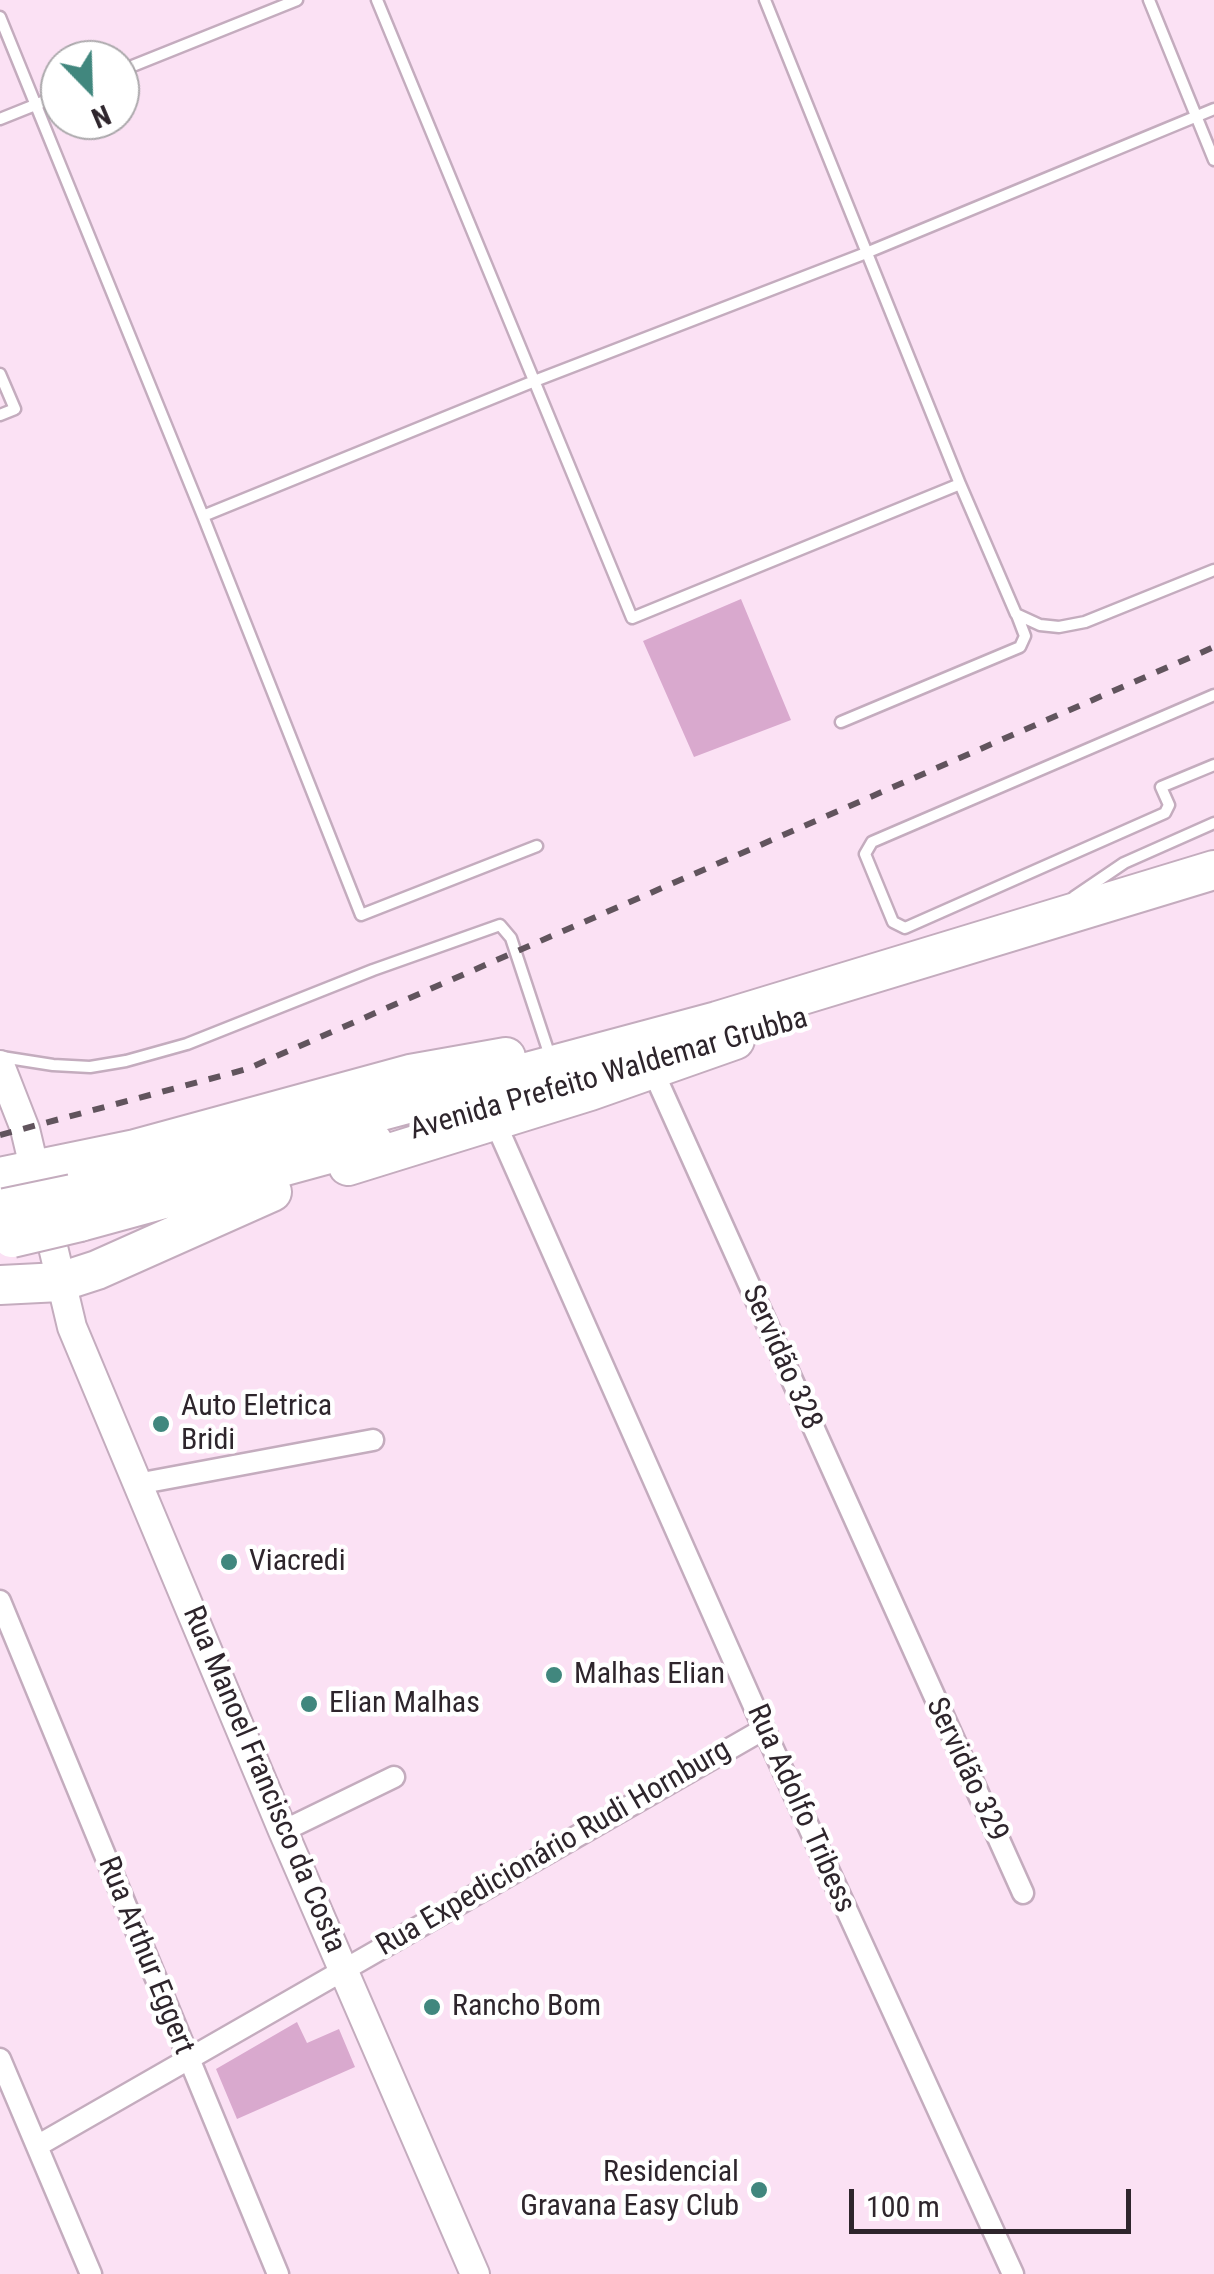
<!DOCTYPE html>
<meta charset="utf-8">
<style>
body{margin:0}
#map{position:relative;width:1214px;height:2274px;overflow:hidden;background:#fbe1f4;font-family:"Roboto Condensed",sans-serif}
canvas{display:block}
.north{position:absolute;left:40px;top:40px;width:100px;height:100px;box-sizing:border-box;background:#fff;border:2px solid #aba8ab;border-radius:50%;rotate:157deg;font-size:28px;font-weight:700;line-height:40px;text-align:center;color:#2e252c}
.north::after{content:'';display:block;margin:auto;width:35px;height:45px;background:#41877e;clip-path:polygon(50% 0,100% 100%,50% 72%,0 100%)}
.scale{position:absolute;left:849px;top:2189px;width:282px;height:45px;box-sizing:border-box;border:5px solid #2e252c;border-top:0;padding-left:12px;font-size:30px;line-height:35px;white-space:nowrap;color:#2e252c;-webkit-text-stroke:8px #fff;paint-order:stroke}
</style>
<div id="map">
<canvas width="1214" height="2274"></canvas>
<div class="north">N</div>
<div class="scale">100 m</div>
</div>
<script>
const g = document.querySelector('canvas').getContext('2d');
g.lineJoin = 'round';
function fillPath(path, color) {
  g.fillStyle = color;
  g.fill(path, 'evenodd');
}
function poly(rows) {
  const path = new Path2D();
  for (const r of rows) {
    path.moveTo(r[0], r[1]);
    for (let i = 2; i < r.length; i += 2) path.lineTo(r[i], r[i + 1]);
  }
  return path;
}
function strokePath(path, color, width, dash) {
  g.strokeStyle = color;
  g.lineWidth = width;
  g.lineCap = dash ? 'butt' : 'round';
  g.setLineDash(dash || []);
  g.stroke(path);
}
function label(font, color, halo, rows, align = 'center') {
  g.font = font + ' "Roboto Condensed",sans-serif';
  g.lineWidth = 9;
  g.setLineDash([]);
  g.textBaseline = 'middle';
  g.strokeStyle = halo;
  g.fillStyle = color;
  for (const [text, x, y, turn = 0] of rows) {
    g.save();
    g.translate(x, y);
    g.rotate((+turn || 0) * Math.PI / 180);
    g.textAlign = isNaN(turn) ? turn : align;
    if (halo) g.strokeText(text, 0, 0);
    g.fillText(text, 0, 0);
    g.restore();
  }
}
fillPath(poly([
 [741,599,791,720,694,757,643,641],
 [297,2022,307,2043,339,2029,355,2067,237,2119,216,2069]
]), '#d9a9ce');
const lane = poly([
 [377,0,632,618,960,484],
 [765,0,960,484,1016,614,1040,625,1059,627,1085,622,1214,570],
 [1149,0,1214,160],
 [0,17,203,516,361,915,537,846],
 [120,71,297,0],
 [0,119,60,95],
 [0,374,15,409,0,415],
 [203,516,532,382,866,253,1214,109],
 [1214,695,872,842,865,854,893,922,905,928,1165,813,1169,805,1161,787,1214,765],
 [841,722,1020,647,1025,636,1017,615],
 [1074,897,1124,863,1214,823],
 [2,1057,53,1065,90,1067,126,1061,187,1044,373,970,500,925,511,938,548,1050]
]);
const street = poly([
 [653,1071,1023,1893],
 [495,1122,764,1729,1013,2274],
 [137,1484,373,1440],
 [0,1601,278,2274],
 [283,1831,394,1777],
 [0,2059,91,2274],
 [37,2146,764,1729]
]);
const secondary = poly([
 [0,1065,25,1129,72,1327,283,1831,475,2274]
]);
const highway = poly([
 [348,1166,590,1091,735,1040],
 [0,1177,135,1149,410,1074,506,1057],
 [72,1194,717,1021,1214,870],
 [80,1222,373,1142],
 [0,1285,60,1282,97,1270,272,1192]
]);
strokePath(lane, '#c4acbe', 15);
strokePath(street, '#c4acbe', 25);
strokePath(secondary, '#c4acbe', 32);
strokePath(highway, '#c4acbe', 42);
strokePath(lane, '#fff', 10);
strokePath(street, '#fff', 20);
strokePath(secondary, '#fff', 28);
strokePath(highway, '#fff', 38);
strokePath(poly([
 [0,1135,247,1069,1214,647]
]), '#61545d', 6, [12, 12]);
const highwayBridge = poly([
 [5,1208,72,1194],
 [12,1238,80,1222]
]);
strokePath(highwayBridge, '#c4acbe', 42, []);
strokePath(highwayBridge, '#fff', 38);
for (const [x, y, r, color] of [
 [161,1424,10,"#41877e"],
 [229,1562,10,"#41877e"],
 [554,1675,10,"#41877e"],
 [309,1704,10,"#41877e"],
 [432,2007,10,"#41877e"],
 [759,2190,10,"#41877e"]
]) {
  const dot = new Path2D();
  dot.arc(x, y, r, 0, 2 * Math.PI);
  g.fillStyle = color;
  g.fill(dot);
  strokePath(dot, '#fff', 4);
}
label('30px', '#2e252c', '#fff', [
 ["Avenida Prefeito Waldemar Grubba",609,1075,-16],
 ["Servidão 328",781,1358,66],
 ["Servidão 329",966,1770,65],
 ["Rua Manoel Francisco da Costa",263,1780,67],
 ["Rua Adolfo Tribess",800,1809,66],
 ["Rua Expedicionário Rudi Hornburg",554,1849,-30],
 ["Rua Arthur Eggert",145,1956,68]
]);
label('30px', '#2e252c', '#fff', [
 ["Auto Eletrica",181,1407],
 ["Bridi",181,1441],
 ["Viacredi",249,1562],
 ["Malhas Elian",574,1675],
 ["Elian Malhas",329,1704],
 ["Rancho Bom",452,2007],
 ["Residencial",739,2173,"right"],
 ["Gravana Easy Club",739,2207,"right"]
], 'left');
</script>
